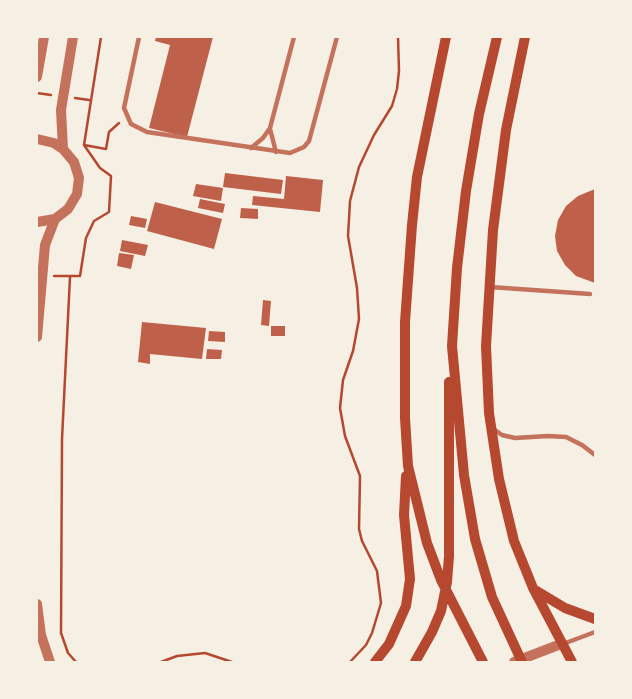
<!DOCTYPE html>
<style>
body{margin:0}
#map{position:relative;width:632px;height:699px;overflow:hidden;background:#f6efe4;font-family:"Nunito Sans",sans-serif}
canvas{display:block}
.frame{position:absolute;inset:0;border:38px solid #f6efe4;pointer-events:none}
</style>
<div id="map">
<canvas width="632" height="699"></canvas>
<div class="frame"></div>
</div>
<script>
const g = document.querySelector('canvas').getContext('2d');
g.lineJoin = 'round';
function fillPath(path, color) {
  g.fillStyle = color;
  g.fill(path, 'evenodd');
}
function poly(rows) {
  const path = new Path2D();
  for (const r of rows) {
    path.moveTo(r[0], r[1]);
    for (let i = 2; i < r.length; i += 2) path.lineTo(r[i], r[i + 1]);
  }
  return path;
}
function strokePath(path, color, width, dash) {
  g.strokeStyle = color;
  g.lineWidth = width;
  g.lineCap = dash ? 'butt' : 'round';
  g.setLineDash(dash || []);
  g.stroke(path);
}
fillPath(poly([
 [156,37,213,37,187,137,149,128,170,45,155,41],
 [225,173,283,180,281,194,223,187],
 [286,176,323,180,320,212,252,205,253,196,284,199],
 [196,184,223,188,221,201,193,196],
 [595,189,595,283,576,276,565,265,557,251,555,236,558,220,566,206,578,196],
 [200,199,225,204,223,213,198,208],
 [155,202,222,219,214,249,147,231],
 [241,208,258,209,258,219,240,218],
 [131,216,147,219,145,228,129,225],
 [122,240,148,245,145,256,120,251],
 [119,253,134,255,131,269,117,266],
 [263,300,271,301,269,326,261,325],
 [142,322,206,328,202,359,150,354,150,364,138,362],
 [271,326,285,326,285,336,271,336],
 [209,331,225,332,225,342,208,341],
 [207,349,222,350,221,359,206,359]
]), '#bf614a');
strokePath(poly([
 [37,93,51,95],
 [75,98,89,100],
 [84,145,106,149,109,132,119,123],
 [54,276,80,276,86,238,94,221,109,212,111,176,100,168,84,145,101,37],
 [70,277,62,439,61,633,68,653,76,662],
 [161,662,177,656,205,653,232,662],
 [350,662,366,645,372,633,381,603,377,571,362,541,359,529,360,476,345,436,340,408,343,380,353,351,359,319,357,288,348,236,349,219,350,201,359,167,374,135,392,106,397,89,399,71,398,37]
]), '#b5482f', 2.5);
strokePath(poly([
 [139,37,124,108,131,124,147,132,290,153,304,147,309,141,337,37],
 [270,129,276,152],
 [251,148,263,138,270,128,294,37],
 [490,287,590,294],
 [492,428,502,435,515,438,548,436,566,437,582,445,595,455],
 [563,644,595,632]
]), '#c5725c', 4.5);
strokePath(poly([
 [37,77,44,37],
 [37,139,54,143,63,149,74,162,79,178,77,194,68,209,55,219,37,222],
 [63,149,61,110,73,37],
 [37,337,45,245,55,219],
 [37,604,41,635,50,662],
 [514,662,561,644]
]), '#c5725c', 10);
strokePath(poly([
 [446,37,417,177,412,225,405,322,405,418,408,466,427,543,441,580,483,662],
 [497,37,479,114,466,191,457,268,452,346,464,475,475,539,492,597,522,662],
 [525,37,506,130,493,230,486,346,489,413,499,479,514,541,533,588,572,662],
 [535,590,565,608,595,619],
 [375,662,389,644,406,606,410,579,404,515,406,476],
 [415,662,432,632,441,611,447,582,449,556,449,382]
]), '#b5482f', 10);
</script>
